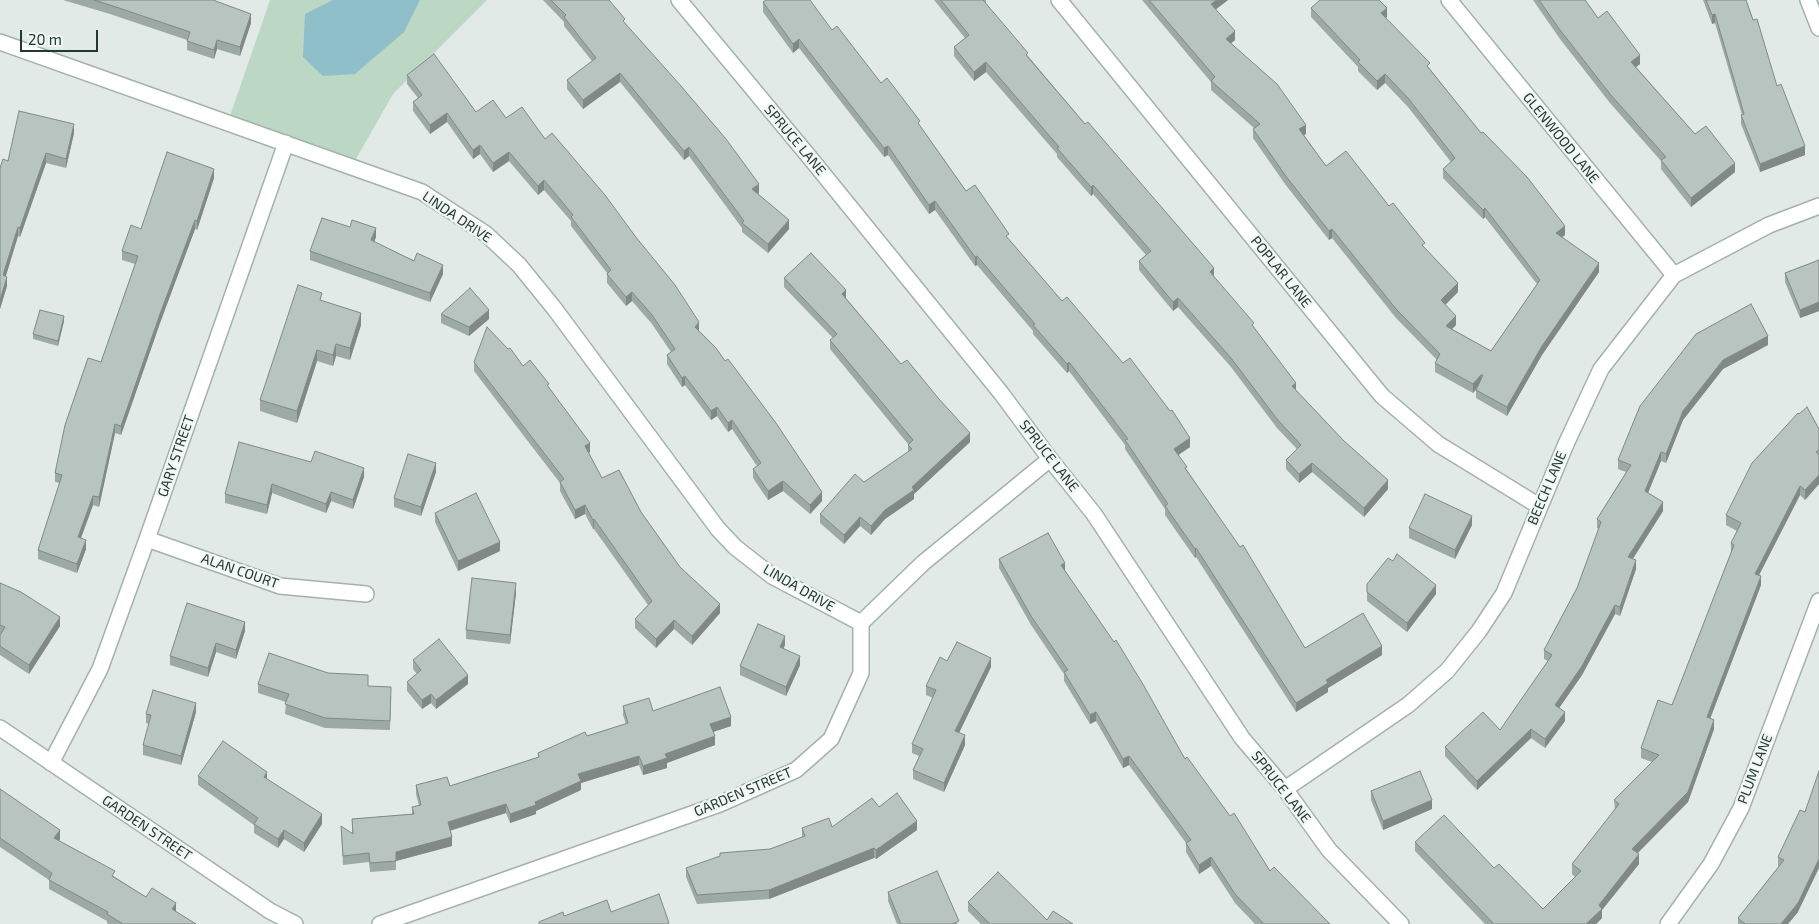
<!DOCTYPE html>
<style>
body{margin:0}
#map{position:relative;width:1819px;height:924px;overflow:hidden;background:#e1eae6;font-family:"Exo 2",sans-serif}
canvas{display:block}
.scale{position:absolute;left:20px;top:30px;width:78px;height:22px;box-sizing:border-box;border:2px solid #233833;border-top:0;padding-left:6px;font-size:15px;line-height:18px;white-space:nowrap;color:#233833;-webkit-text-stroke:4px #f1f7f4;paint-order:stroke}
</style>
<div id="map">
<canvas width="1819" height="924"></canvas>
<div class="scale">20 m</div>
</div>
<script>
const g = document.querySelector('canvas').getContext('2d');
g.lineJoin = 'round';
function fillPath(path, color) {
  g.fillStyle = color;
  g.fill(path, 'evenodd');
}
function poly(rows) {
  const path = new Path2D();
  for (const r of rows) {
    path.moveTo(r[0], r[1]);
    for (let i = 2; i < r.length; i += 2) path.lineTo(r[i], r[i + 1]);
  }
  return path;
}
function strokePath(path, color, width, dash) {
  g.strokeStyle = color;
  g.lineWidth = width;
  g.lineCap = dash ? 'butt' : 'round';
  g.setLineDash(dash || []);
  g.stroke(path);
}
function label(font, color, halo, rows, align = 'center') {
  g.font = font + ' "Exo 2",sans-serif';
  g.lineWidth = 4.5;
  g.setLineDash([]);
  g.textBaseline = 'middle';
  g.strokeStyle = halo;
  g.fillStyle = color;
  for (const [text, x, y, turn = 0] of rows) {
    g.save();
    g.translate(x, y);
    g.rotate((+turn || 0) * Math.PI / 180);
    g.textAlign = isNaN(turn) ? turn : align;
    if (halo) g.strokeText(text, 0, 0);
    g.fillText(text, 0, 0);
    g.restore();
  }
}
fillPath(poly([
 [270,0,487,0,393,94,356,159,230,116]
]), '#bcd8c4');
fillPath(poly([
 [333,0,420,0,404,32,355,74,323,76,303,57,305,14]
]), '#8fbfc9');
const street = poly([
 [679,0,811,159,1001,393,1050,459,1094,514,1242,738,1285,789,1329,850,1401,924],
 [1059,0,1382,396,1438,444,1539,506],
 [1449,0,1674,275],
 [1808,0,1819,28],
 [0,42,422,192,486,234,519,265,554,308,718,529,735,547,772,576,861,623],
 [147,539,280,586,366,594],
 [0,728,270,911,295,924],
 [51,763,100,669,147,539,286,143],
 [1285,789,1408,705,1447,671,1479,631,1504,593,1566,444,1601,369,1674,275,1769,225,1819,206],
 [380,924,720,804,796,770,831,739,861,673,861,623,923,563,1050,459],
 [1668,924,1711,864,1741,808,1819,601]
]);
strokePath(street, '#a4b1ad', 18);
strokePath(street, '#fff', 15);
fillPath(poly([
 [63,0,213,0,251,23,240,56,217,49,214,59,187,50,187,40,110,14],
 [543,0,609,0,625,24,759,193,758,194,789,229,768,253,742,232,742,228,689,156,684,160,620,82,583,109,567,89,567,80,592,61,564,26,564,22],
 [934,0,986,0,986,4,1028,56,1214,277,1254,327,1296,390,1388,489,1364,517,1312,472,1299,483,1286,469,1286,460,1297,449,1277,428,1231,367,1178,307,1173,311,1139,270,1139,261,1146,255,1093,194,1091,196,1057,157,1057,154,986,72,974,81,954,56,954,47,965,38],
 [1142,0,1228,0,1216,9,1235,40,1231,43,1306,134,1304,135,1326,166,1389,206,1425,249,1458,292,1445,305,1456,325,1452,329,1491,351,1537,284,1485,217,1483,219,1443,178,1443,169,1451,162,1408,107,1385,83,1377,90,1358,71,1358,67,1311,17,1311,8,1387,17,1386,18,1430,69,1481,133,1565,235,1562,237,1599,272,1542,355,1507,416,1476,398,1476,390,1473,393,1435,372,1435,363,1437,360,1396,318,1332,238,1329,240,1285,184,1253,138,1253,129,1254,128,1211,90,1211,82],
 [1533,0,1585,0,1598,18,1640,64,1636,67,1695,134,1735,172,1691,207,1661,169,1661,161,1610,103,1560,39],
 [1703,0,1746,0,1777,86,1805,155,1760,172,1741,124,1741,115,1742,115,1715,23,1712,24],
 [763,2,832,30,920,126,966,191,1190,447,1178,455,1187,470,1305,648,1382,655,1328,688,1328,692,1296,712,1196,557,1195,558,1165,515,1165,509,1125,449,1125,445,1069,371,1067,373,1033,334,1033,331,977,265,975,266,935,210,929,214,888,155,884,157,799,48,793,53,763,12],
 [407,75,476,112,506,118,545,139,699,331,822,501,810,514,783,491,768,500,753,478,753,469,757,466,732,429,728,432,717,416,711,420,685,385,682,387,667,364,667,355,671,352,652,324,632,301,626,306,607,283,607,273,571,226,571,221,544,190,538,195,509,161,493,172,480,154,473,159,447,122,430,134,413,111,413,102,418,98,407,84],
 [74,133,66,168,46,163,20,237,18,236,6,276,7,286,0,309,0,168,8,161],
 [214,178,197,230,195,229,160,323,121,435,115,433,99,507,93,505,81,538,86,549,77,573,38,559,38,550,60,483,55,482,55,473,101,362,135,264,122,260,122,251,141,229],
 [350,227,376,237,374,242,443,274,430,302,310,260,310,251],
 [1819,260,1819,311,1800,318,1785,282,1785,273],
 [784,278,846,298,901,364,970,442,914,494,914,499,885,519,871,535,860,526,844,544,820,523,820,514,864,482,908,452,908,444,830,349,830,340,833,338,784,287],
 [322,301,361,325,350,360,336,356,333,366,317,361,297,423,260,411,260,400],
 [441,314,489,319,469,336,441,323],
 [64,321,58,346,33,339,33,334],
 [1768,345,1723,369,1683,420,1666,463,1661,461,1648,493,1663,511,1633,559,1636,569,1620,616,1615,614,1582,675,1559,708,1565,721,1545,748,1531,738,1477,790,1445,756,1445,747,1500,730,1548,661,1544,659,1544,650,1577,588,1599,529,1597,528,1597,519,1626,472,1618,469,1618,460,1640,406],
 [474,362,549,388,590,452,588,453,602,478,641,512,680,567,720,613,692,645,674,629,656,648,635,628,635,619,648,605,594,529,593,529,585,514,575,519,560,491,560,483,474,371],
 [1819,429,1819,484,1805,500,1800,495,1759,575,1761,585,1710,718,1714,729,1688,802,1637,853,1639,864,1602,910,1602,918,1596,924,1485,924,1415,851,1415,842,1494,868,1543,909,1575,877,1572,874,1572,864,1615,810,1614,800,1652,762,1641,758,1641,748,1672,705,1731,553,1731,543,1737,531,1726,525,1726,515],
 [239,442,364,477,353,509,331,501,326,513,272,493,267,514,225,503,225,494],
 [436,472,421,516,394,507,394,498],
 [435,513,500,551,458,571,435,522],
 [1472,525,1455,559,1409,538,1409,528],
 [999,559,1065,571,1185,759,1270,871,1330,924,1255,924,1235,903,1211,866,1199,874,1186,852,1186,843,1129,765,1123,768,1096,721,1090,724,1064,681,1064,674,1031,625,999,568],
 [0,583,60,626,29,674,0,655],
 [1367,584,1436,594,1407,632,1367,601],
 [516,593,510,644,466,639,466,630],
 [245,631,236,659,216,652,208,677,170,665,170,656],
 [785,645,783,649,800,665,786,696,740,675,740,666],
 [413,660,468,684,436,709,431,703,422,709,407,691,407,682,417,674,413,669],
 [947,661,991,667,959,733,965,745,944,792,913,779,913,770,919,756,912,753,912,744,933,698,926,695,926,686],
 [328,673,368,686,391,696,390,730,325,728,285,714,286,702,258,693,258,684],
 [623,706,731,726,713,732,715,745,667,763,667,768,643,775,639,765,581,783,581,790,536,811,536,814,510,823,506,813,450,831,452,846,396,861,396,870,370,872,369,862,343,865,341,826,352,833,352,819,412,814,412,807,419,806,416,794,416,785,450,786,538,757,538,753,587,736,626,724,623,715],
 [196,712,181,765,143,755,143,745,149,724,146,723,146,714],
 [198,776,267,780,322,824,304,852,284,839,278,848,254,833,254,825,198,785],
 [0,789,60,839,59,841,146,897,176,912,196,924,108,924,107,923,107,921,49,889,49,880,0,847],
 [1371,791,1432,809,1383,830,1371,800],
 [879,807,917,830,876,859,874,858,769,899,697,904,686,877,686,868,770,849,802,837,802,828,832,827],
 [1805,812,1798,912,1788,924,1738,924,1738,918,1779,866,1778,866,1778,857],
 [888,892,959,924,897,924,888,901],
 [968,902,1047,920,1073,924,981,924,968,911]
]), '#9da9a4');
fillPath(poly([
 [1217,0,1228,0,1211,13,1211,4],
 [1387,8,1387,17,1381,22,1381,13],
 [251,14,251,23,240,56,240,47],
 [1715,14,1715,23,1712,24,1712,15],
 [1235,31,1235,40,1226,48,1226,39],
 [799,39,799,48,793,53,793,44],
 [217,40,217,49,214,59,214,50],
 [1640,55,1640,64,1631,71,1631,62],
 [986,62,986,72,974,81,974,72],
 [620,73,620,82,583,109,583,100],
 [1385,74,1385,83,1377,90,1377,81],
 [447,113,447,122,430,134,430,125],
 [74,124,74,133,66,168,66,159],
 [1306,125,1306,134,1299,138,1299,129],
 [480,145,480,154,473,159,473,150],
 [888,146,888,155,884,157,884,148],
 [1805,146,1805,155,1760,172,1760,164],
 [689,147,689,156,684,160,684,151],
 [509,152,509,161,493,172,493,163],
 [46,153,46,163,20,237,20,228],
 [1735,163,1735,172,1691,207,1691,198],
 [214,169,214,178,197,230,197,221],
 [544,180,544,190,538,195,538,186],
 [759,184,759,193,752,198,752,189],
 [1093,185,1093,194,1091,196,1091,187],
 [935,201,935,210,929,214,929,205],
 [1485,208,1485,217,1483,219,1483,210],
 [195,220,195,229,160,323,121,435,121,426,160,314],
 [789,220,789,229,768,253,768,244],
 [1565,226,1565,235,1556,242,1556,233],
 [18,227,18,236,3,285,3,275],
 [376,228,376,237,371,250,371,240],
 [1332,229,1332,238,1329,240,1329,231],
 [977,256,977,265,975,266,975,257],
 [1599,263,1599,272,1542,355,1507,416,1507,407,1542,346],
 [443,265,443,274,430,302,430,293],
 [1214,268,1214,277,1210,272],
 [7,277,7,286,0,309,0,300],
 [1458,283,1458,292,1441,309,1441,300],
 [846,290,846,299,842,294],
 [632,292,632,301,626,306,626,297],
 [1178,298,1178,307,1173,311,1173,302],
 [1819,302,1819,311,1800,318,1800,310],
 [489,310,489,319,469,336,469,327],
 [361,313,361,325,350,360,350,348],
 [64,316,64,321,58,346,58,341],
 [1456,316,1456,325,1446,335,1446,326],
 [699,322,699,331,695,327],
 [1768,336,1768,345,1723,369,1683,420,1666,463,1666,454,1683,411,1723,360],
 [336,344,336,356,333,366,333,355],
 [317,350,317,361,297,423,297,411],
 [1069,362,1069,371,1067,373,1067,364],
 [1481,375,1481,383,1473,393,1473,384],
 [685,376,685,385,682,387,682,378],
 [1296,383,1296,392,1292,386],
 [717,407,717,416,711,420,711,411],
 [732,420,732,429,728,432,728,423],
 [115,424,115,433,99,507,99,497],
 [970,433,970,442,914,494,914,499,885,519,871,535,871,526,885,510,912,487],
 [1190,438,1190,447,1174,458,1174,449],
 [590,443,590,452,585,456,585,446],
 [1661,452,1661,461,1645,500,1645,491],
 [436,463,436,472,421,516,421,507],
 [1312,463,1312,472,1299,483,1299,474],
 [364,468,364,477,353,509,353,500],
 [1819,475,1819,484,1805,500,1805,490],
 [1388,480,1388,489,1364,517,1364,508],
 [783,481,783,491,768,500,768,491],
 [272,484,272,493,267,514,267,505],
 [1800,486,1800,495,1755,583,1755,574],
 [331,492,331,501,326,513,326,504],
 [822,492,822,501,810,514,810,505],
 [93,496,93,505,78,546,78,537],
 [1663,502,1663,511,1628,566,1628,557],
 [585,505,585,514,575,519,575,510],
 [1472,516,1472,525,1455,559,1455,550],
 [860,517,860,526,844,544,844,535],
 [594,519,594,529,593,529,593,520],
 [86,540,86,549,77,573,77,564],
 [500,542,500,551,458,571,458,561],
 [1196,548,1196,557,1195,558,1195,549],
 [1636,560,1636,569,1620,616,1620,607],
 [1065,563,1065,572,1061,565],
 [1761,576,1761,585,1707,727,1707,717],
 [516,583,516,593,510,644,510,635],
 [1436,585,1436,594,1407,632,1407,623],
 [720,604,720,613,692,645,692,636],
 [1615,605,1615,614,1582,675,1555,714,1555,705],
 [60,617,60,626,29,674,29,665],
 [674,620,674,629,656,648,656,639],
 [245,622,245,631,236,659,236,650],
 [785,636,785,645,780,656,780,647],
 [216,643,216,652,208,677,208,668],
 [1382,646,1382,655,1328,688,1328,692,1296,712,1296,703,1326,680],
 [800,656,800,665,786,696,786,687],
 [991,658,991,667,955,741,955,731],
 [468,675,468,684,436,709,436,700],
 [431,694,431,703,422,709,422,700],
 [196,703,196,712,181,765,181,756],
 [1096,712,1096,721,1090,724,1090,715],
 [1565,712,1565,721,1545,748,1545,739],
 [731,717,731,726,710,733,710,724],
 [1714,720,1714,729,1688,802,1632,859,1632,849],
 [1531,729,1531,738,1477,790,1477,781],
 [965,735,965,745,944,792,944,783],
 [715,736,715,745,667,763,667,768,643,775,643,766,665,754],
 [639,756,639,765,581,783,581,790,536,811,536,814,510,823,510,814,535,802,578,774],
 [1129,756,1129,765,1123,768,1123,759],
 [267,772,267,782,264,777],
 [1432,800,1432,809,1383,830,1383,821],
 [506,804,506,813,448,831,448,822],
 [322,814,322,824,304,852,304,843],
 [917,821,917,830,876,859,876,850],
 [60,830,60,839,54,847,54,838],
 [284,830,284,839,278,848,278,839],
 [452,837,452,846,396,861,396,852],
 [874,848,874,858,769,899,769,890],
 [1639,854,1639,864,1602,910,1602,918,1596,924,1586,924,1599,905],
 [1211,857,1211,866,1199,874,1199,865],
 [1819,859,1819,868,1798,912,1788,924,1781,924],
 [176,903,176,912,172,909]
]), '#808986');
const building = poly([
 [94,0,213,0,251,14,240,47,217,40,214,50,187,41,190,32,110,5,94,0],
 [551,0,609,0,625,19,623,21,681,86,726,139,759,184,752,189,789,220,768,244,742,223,744,221,689,147,684,151,620,73,583,100,567,80,596,58,564,17,566,15,551,0],
 [766,0,810,0,832,30,837,26,881,83,887,78,920,121,918,123,966,191,975,185,1009,234,1006,236,1062,301,1067,297,1123,363,1130,358,1170,411,1172,410,1190,438,1174,449,1187,467,1185,468,1240,547,1243,545,1305,648,1363,613,1382,646,1326,680,1328,683,1296,703,1196,548,1195,549,1165,506,1168,504,1125,440,1128,439,1069,362,1067,364,1033,325,1035,324,977,256,975,257,935,201,929,205,888,146,884,148,799,39,793,44,763,2,766,0],
 [941,0,983,0,1028,53,1026,55,1085,124,1088,122,1214,268,1210,272,1254,323,1252,325,1296,383,1292,386,1344,441,1388,480,1364,508,1312,463,1299,474,1286,460,1301,445,1277,419,1231,358,1178,298,1173,302,1139,261,1151,251,1093,185,1091,187,1057,148,1059,147,986,62,974,72,954,47,969,35,941,0],
 [1149,0,1217,0,1211,4,1235,31,1226,39,1277,84,1306,125,1299,129,1326,166,1346,151,1389,206,1393,203,1425,243,1422,245,1458,283,1441,300,1456,316,1446,326,1491,351,1540,280,1485,208,1483,210,1443,169,1455,158,1408,98,1385,74,1377,81,1358,62,1360,60,1311,8,1320,0,1379,0,1387,8,1381,13,1430,63,1427,66,1481,133,1483,132,1527,177,1565,226,1556,233,1599,263,1542,346,1507,407,1476,390,1483,375,1481,375,1473,384,1435,363,1440,354,1396,309,1332,229,1329,231,1285,175,1253,129,1260,124,1211,81,1215,77,1149,0],
 [1539,0,1585,0,1598,18,1607,11,1640,55,1631,62,1695,134,1706,126,1735,163,1691,198,1661,160,1666,157,1610,94,1560,30,1539,0],
 [1706,0,1746,0,1753,20,1757,19,1777,86,1781,84,1805,146,1760,164,1741,115,1744,114,1715,14,1712,15,1706,0],
 [434,54,476,112,493,100,506,118,522,107,545,139,552,133,605,195,635,236,675,285,699,322,695,327,716,348,725,361,728,359,776,423,822,492,810,505,783,481,768,491,753,469,761,463,732,420,728,423,717,407,711,411,685,376,682,378,667,355,675,349,652,315,632,292,626,297,607,274,611,270,571,217,573,215,544,180,538,186,509,152,493,163,480,145,473,150,447,113,430,125,413,102,422,95,407,75,434,54],
 [19,111,74,124,66,159,46,153,20,228,18,227,3,275,7,277,0,300,0,168,3,159,8,161,19,111],
 [167,152,214,169,197,221,195,220,160,314,121,426,115,424,99,497,93,496,78,537,86,540,77,564,38,550,62,475,55,473,65,425,88,358,101,362,138,256,122,251,131,225,141,229,167,152],
 [322,218,350,227,352,220,376,228,371,240,414,261,417,253,443,265,430,293,310,251,322,218],
 [811,253,846,290,842,294,901,364,907,360,939,399,970,433,912,487,914,490,885,510,871,526,860,517,844,535,820,514,855,474,864,482,912,449,908,445,913,440,830,340,837,334,784,278,811,253],
 [1819,260,1819,302,1800,310,1785,273,1819,260],
 [298,285,322,293,320,300,361,313,350,348,336,344,333,355,317,350,297,411,260,400,298,285],
 [470,288,489,310,469,327,441,314,470,288],
 [1751,304,1768,336,1723,360,1683,411,1666,454,1661,452,1645,491,1663,502,1628,557,1636,560,1620,607,1615,605,1582,666,1555,705,1565,712,1545,739,1531,729,1477,781,1445,747,1483,712,1500,730,1552,655,1544,650,1577,588,1601,522,1597,519,1631,465,1618,460,1640,406,1696,334,1751,304],
 [40,310,64,316,58,341,33,334,40,310],
 [487,327,508,349,510,348,523,366,530,360,549,384,547,385,590,443,585,446,602,478,619,470,641,512,680,567,720,604,692,636,674,620,656,639,635,619,652,601,594,519,593,520,585,505,575,510,560,482,564,479,474,362,487,327],
 [1807,407,1819,429,1819,450,1816,452,1819,455,1819,475,1805,490,1800,486,1755,574,1761,576,1707,717,1714,720,1688,792,1632,849,1639,854,1599,905,1602,909,1586,924,1494,924,1415,842,1444,815,1494,868,1499,864,1543,909,1581,871,1572,864,1619,804,1614,800,1659,755,1641,748,1658,700,1672,705,1734,545,1731,543,1741,523,1726,515,1752,463,1798,413,1799,414,1807,407],
 [239,442,311,462,315,451,364,468,353,500,331,492,326,504,272,484,267,505,225,494,239,442],
 [408,454,436,463,421,507,394,498,408,454],
 [476,493,500,542,458,561,435,513,476,493],
 [1425,494,1472,516,1455,550,1409,528,1425,494],
 [1048,533,1065,563,1061,565,1114,642,1116,640,1144,686,1185,759,1187,757,1230,816,1234,813,1270,871,1274,867,1330,924,1264,924,1235,894,1211,857,1199,865,1186,843,1191,840,1129,756,1123,759,1096,712,1090,715,1064,672,1068,670,1031,616,999,559,1048,533],
 [1397,554,1436,585,1407,623,1367,592,1367,584,1388,558,1393,561,1397,554],
 [472,578,516,583,510,635,466,630,472,578],
 [0,583,21,592,60,617,29,665,0,646,0,635,5,627,0,625,0,583],
 [187,603,245,622,236,650,216,643,208,668,170,656,187,603],
 [758,624,785,636,780,647,800,656,786,687,740,666,758,624],
 [439,639,468,675,436,700,431,694,422,700,407,682,421,670,413,660,439,639],
 [957,642,991,658,955,731,965,735,944,783,913,770,923,749,912,744,936,690,926,686,940,657,947,661,957,642],
 [269,653,328,673,368,675,368,686,391,687,390,721,325,718,285,704,289,694,258,684,269,653],
 [720,687,731,717,710,724,715,736,665,754,667,758,643,766,639,756,578,774,581,781,535,802,536,805,510,814,506,804,448,822,452,837,396,852,396,861,370,863,369,853,343,856,341,826,353,834,352,819,414,814,412,807,421,805,416,785,447,777,450,786,539,757,538,753,585,732,587,736,628,723,623,706,649,698,653,711,720,687],
 [153,690,196,703,181,756,143,745,151,715,146,714,153,690],
 [223,741,267,772,264,777,322,814,304,843,284,830,278,839,254,824,258,818,198,776,223,741],
 [1420,771,1432,800,1383,821,1371,791,1420,771],
 [1819,771,1819,859,1798,903,1781,924,1745,924,1738,918,1784,860,1778,857,1800,810,1805,812,1819,771],
 [0,789,60,830,54,838,115,871,112,876,146,897,152,888,176,903,172,909,196,924,123,924,107,914,108,912,49,880,52,873,0,838,0,789],
 [897,793,917,821,876,850,874,848,769,890,697,895,686,868,720,856,720,853,770,849,805,836,802,828,829,818,832,827,872,798,879,807,897,793],
 [937,871,959,921,952,924,901,924,888,892,937,871],
 [998,872,1047,920,1053,911,1073,924,990,924,968,902,998,872],
 [659,894,669,923,666,924,539,924,539,922,563,912,564,916,607,900,611,912,659,894]
]);
fillPath(building, '#b7c4bf');
strokePath(building, '#808986', 1);
label('14px', '#233833', '#f1f7f4', [
 ["GLENWOOD LANE",1561,138,51],
 ["SPRUCE LANE",795,140,50],
 ["LINDA DRIVE",457,217,34],
 ["POPLAR LANE",1281,272,51],
 ["GARY STREET",176,456,-71],
 ["SPRUCE LANE",1049,456,52],
 ["BEECH LANE",1547,488,-67],
 ["ALAN COURT",240,571,19],
 ["LINDA DRIVE",799,588,30],
 ["PLUM LANE",1755,769,-69],
 ["SPRUCE LANE",1281,787,52],
 ["GARDEN STREET",743,792,-23],
 ["GARDEN STREET",147,828,34]
]);
</script>
